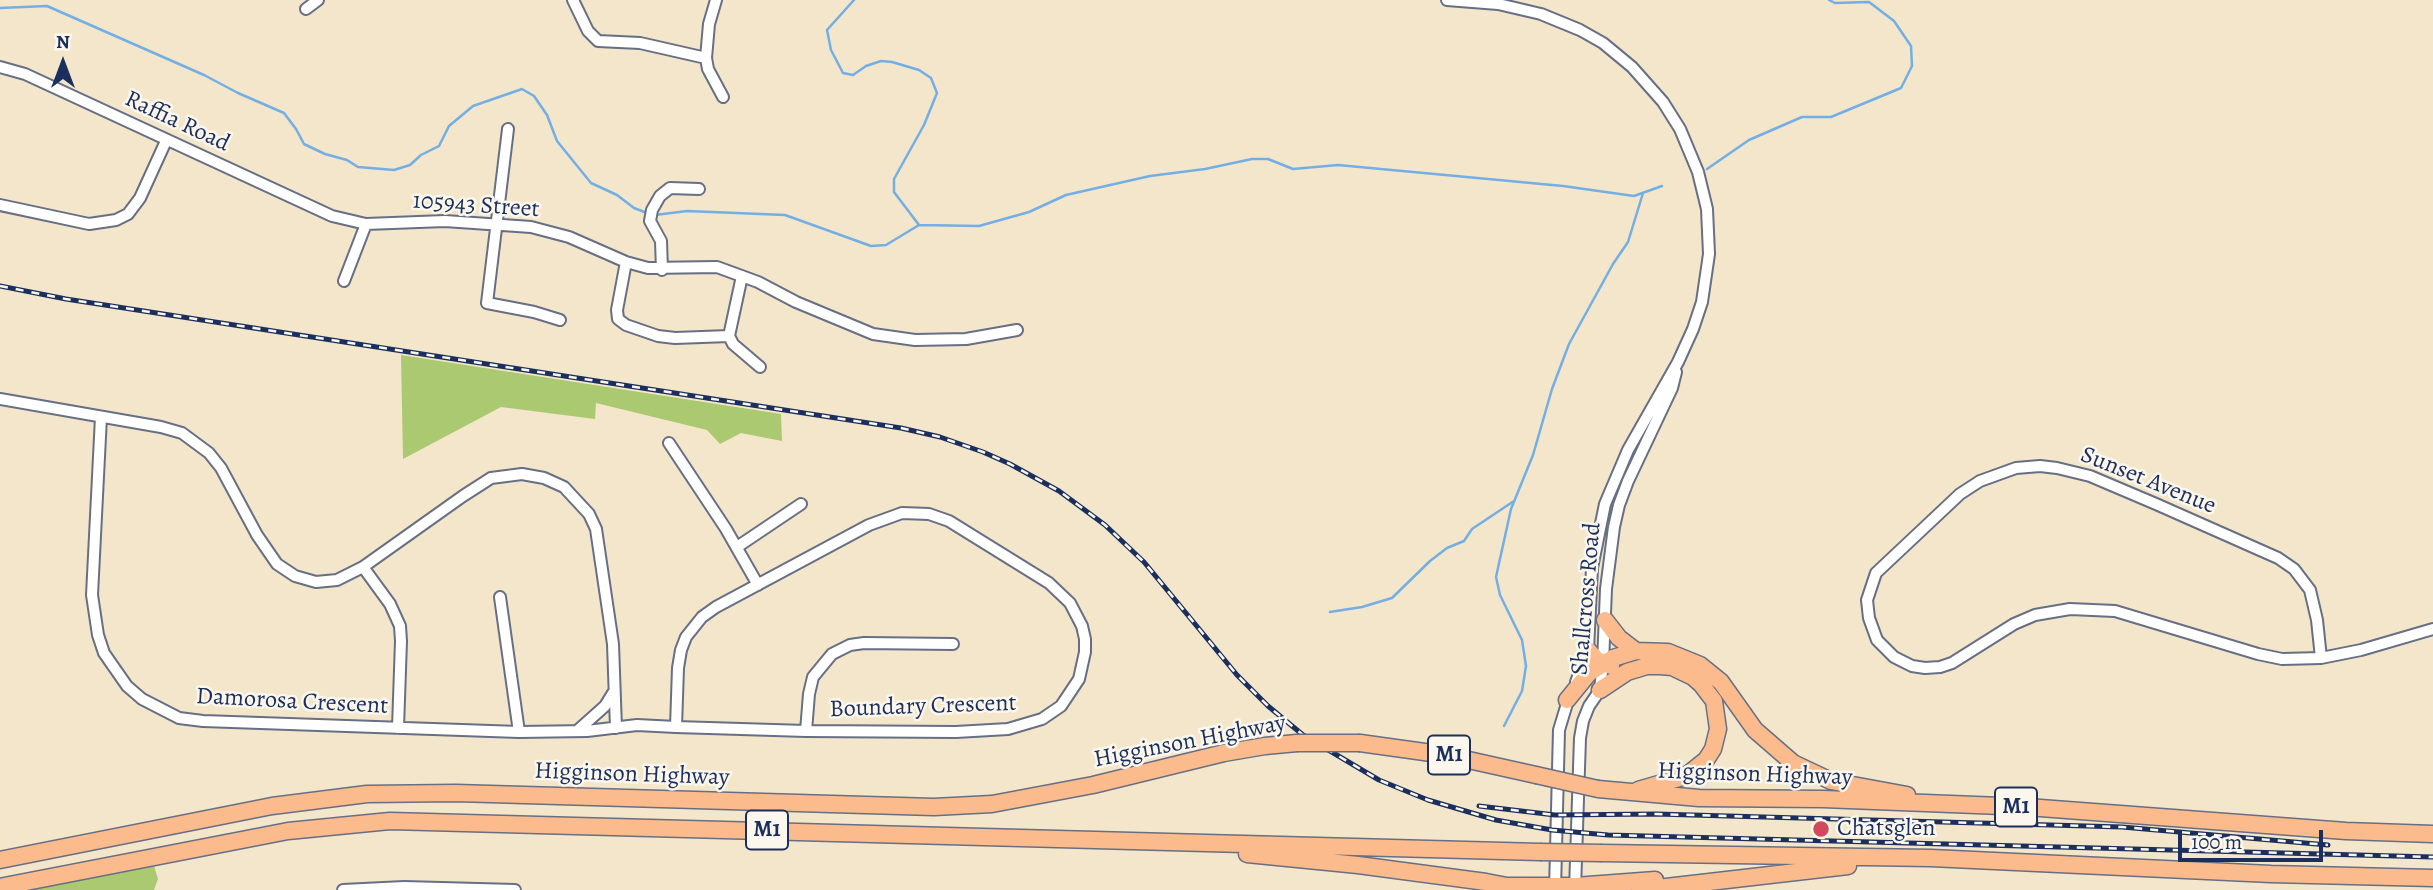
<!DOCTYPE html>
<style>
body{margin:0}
#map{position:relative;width:2433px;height:890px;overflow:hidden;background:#f3e6cb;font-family:Alegreya,serif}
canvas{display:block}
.north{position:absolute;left:28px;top:28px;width:70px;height:70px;-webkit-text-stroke:5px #fbf7ec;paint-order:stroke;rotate:0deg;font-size:19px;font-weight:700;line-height:28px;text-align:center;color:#1b2f5e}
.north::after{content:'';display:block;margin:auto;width:24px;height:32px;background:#1b2f5e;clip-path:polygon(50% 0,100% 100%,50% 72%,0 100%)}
.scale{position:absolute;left:2178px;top:830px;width:145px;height:32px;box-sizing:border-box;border:4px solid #1b2f5e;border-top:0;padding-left:9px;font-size:21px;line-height:24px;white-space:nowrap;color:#1b2f5e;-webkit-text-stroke:5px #fbf7ec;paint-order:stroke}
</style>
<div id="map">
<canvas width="2433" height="890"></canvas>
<div class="north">N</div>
<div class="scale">100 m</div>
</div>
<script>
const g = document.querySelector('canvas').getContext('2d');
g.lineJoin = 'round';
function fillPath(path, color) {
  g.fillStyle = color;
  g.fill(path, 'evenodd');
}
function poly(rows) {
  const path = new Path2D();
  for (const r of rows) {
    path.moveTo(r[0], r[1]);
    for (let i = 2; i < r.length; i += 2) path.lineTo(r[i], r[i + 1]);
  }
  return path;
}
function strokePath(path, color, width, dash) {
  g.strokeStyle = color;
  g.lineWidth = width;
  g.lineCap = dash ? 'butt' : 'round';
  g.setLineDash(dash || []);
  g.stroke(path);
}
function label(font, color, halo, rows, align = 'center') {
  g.font = font + ' Alegreya,serif';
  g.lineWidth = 5;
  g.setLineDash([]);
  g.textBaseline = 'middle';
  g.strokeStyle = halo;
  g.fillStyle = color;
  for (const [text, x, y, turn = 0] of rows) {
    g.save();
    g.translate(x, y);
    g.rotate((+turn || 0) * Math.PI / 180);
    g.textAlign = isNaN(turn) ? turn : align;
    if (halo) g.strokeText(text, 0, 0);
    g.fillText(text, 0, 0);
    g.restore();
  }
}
fillPath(poly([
 [401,355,781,414,782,441,741,433,720,444,707,430,596,403,595,419,501,407,403,459],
 [152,859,158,879,154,890,0,890]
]), '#abc970');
strokePath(poly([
 [854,0,827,30,831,50,843,73,853,75,866,66,881,61,892,62,919,70,931,78,937,93,924,125,894,179,894,192,919,225],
 [0,8,47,6,204,75,238,93,284,113,296,129,304,144,325,154,347,160,358,167,394,170,410,165,421,155,439,146,449,126,473,106,522,89,534,96,547,115,557,141,591,183,617,195,634,208,647,213],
 [1707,169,1749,140,1802,117,1831,117,1901,88,1912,66,1911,46,1894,21,1869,2,1835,3,1829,0],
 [655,215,687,211,785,215,871,246,886,245,919,225,979,226,1029,212,1066,195,1150,176,1205,169,1252,159,1268,159,1293,169,1338,165,1563,186,1634,196,1662,186],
 [1330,612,1362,607,1392,598,1430,561,1447,548,1464,541,1472,529,1514,501],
 [1504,726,1522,691,1526,666,1522,640,1500,595,1496,577,1511,509,1533,455,1552,389,1569,344,1613,264,1628,242,1643,193]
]), '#73afe4', 2.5);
const minor = poly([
 [573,0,588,31,598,41,640,43,706,58],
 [716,0,709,24,706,58,708,69,723,97],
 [1447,0,1498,4,1541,14,1580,30,1603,43,1632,67,1663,102,1680,129,1698,172,1707,209,1709,254,1702,302,1693,329,1678,362,1628,450,1605,504,1592,568,1588,650,1576,682],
 [306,9,318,0],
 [0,67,25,74,332,216,366,224,445,221,531,227,569,237,626,262,648,268,717,267,758,282,796,302,873,334,915,340,966,339,1017,330],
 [508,129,487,303,534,312,560,320],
 [0,205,89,224,116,220,128,214,140,198,166,141],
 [626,262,617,310,618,319,626,325,658,336,675,338,729,336,742,276],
 [662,270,661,241,650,221,652,210,660,196,670,188,699,189],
 [344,281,366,224],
 [729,336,733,344,760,367],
 [0,399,161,427,182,433,209,453,221,468,257,535,277,564,295,576,316,582,337,580,363,567,463,496,491,478,522,474,544,478,564,487,589,514,596,529,613,644,616,728],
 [101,417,92,595,98,635,104,653,127,686,142,699,179,718,203,721,519,732,587,731,637,725,676,727,806,731,956,732,1008,729,1042,719,1061,706,1079,679,1085,652,1085,639,1082,626,1070,603,1049,583,949,521,929,514,902,513,869,525,716,607,702,617,686,637,681,650,678,668,676,727],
 [669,443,726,529,758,585],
 [737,547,801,504],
 [363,567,390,604,400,626,401,641,398,728],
 [500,597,519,732],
 [2321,658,2317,620,2310,590,2294,569,2278,558,2156,504,2090,476,2057,468,2040,466,2016,468,1980,481,1960,494,1876,573,1867,600,1869,618,1877,640,1894,657,1912,666,1925,668,1940,667,1952,663,2014,624,2035,615,2070,609,2115,611,2258,654,2282,659,2321,658,2361,650,2433,629],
 [577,731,605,706,613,693],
 [806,731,809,694,813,677,832,654,850,645,864,643,953,644],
 [343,890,404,887,515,890],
 [1555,890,1559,730,1569,697],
 [1575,890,1580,738,1583,721,1589,706,1600,690,1603,663,1606,589,1614,527,1619,505,1628,481,1672,388,1676,372]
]);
const highway = poly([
 [1605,620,1619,638,1636,651],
 [1588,650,1597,660,1611,666],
 [1600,690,1627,672,1647,666,1660,666,1672,667,1693,677,1701,684,1714,701,1718,729,1713,749,1706,760,1686,776,1638,790],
 [1567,700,1589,673,1613,658,1636,651,1668,652,1700,665,1721,682,1755,730,1793,763,1831,781,1907,795],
 [1360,743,1446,755,1536,775],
 [1598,789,1699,798,1823,799,2027,807,2346,831,2433,834],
 [1602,853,1931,858,2271,874,2433,878],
 [1247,854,1358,865,1486,882,1507,886,1514,890],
 [0,860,272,806,367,794,456,793,934,807,992,804,1093,785,1224,753,1265,746,1297,743],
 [1507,886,1575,886,1655,880],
 [0,887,288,831,390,821,1540,852],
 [1640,890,1848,866]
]);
strokePath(minor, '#676f84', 14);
strokePath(highway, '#676f84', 19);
strokePath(minor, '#fff', 10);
strokePath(highway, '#fbbb8c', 16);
const rail = poly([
 [0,286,66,299,901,428,940,437,983,452,1010,464,1059,491,1105,525,1144,562,1237,675,1268,706,1303,735,1379,780,1428,800,1496,820,1552,830,1608,835,2433,857],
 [1479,806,1555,815,1656,814,2122,827,2328,845]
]);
strokePath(rail, '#1b2f5e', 5);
strokePath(rail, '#fbf7ec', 2.5, [8]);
const highwayBridge = poly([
 [1297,743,1360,743],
 [1536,775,1598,789],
 [1540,852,1602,853]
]);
strokePath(highwayBridge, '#676f84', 19, []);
strokePath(highwayBridge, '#fbbb8c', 16);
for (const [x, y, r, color] of [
 [1821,829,9,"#d1495b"]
]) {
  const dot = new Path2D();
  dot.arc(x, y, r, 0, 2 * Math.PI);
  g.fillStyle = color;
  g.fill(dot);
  strokePath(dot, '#fbf7ec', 2.5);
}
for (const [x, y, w] of [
 [1449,755,42],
 [2016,807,42],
 [767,830,42]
]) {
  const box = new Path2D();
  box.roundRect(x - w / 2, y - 19.5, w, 39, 5);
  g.fillStyle = '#fbf7ec';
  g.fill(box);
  strokePath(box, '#1b2f5e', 2);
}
label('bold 23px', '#1b2f5e', null, [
 ["M1",1449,755],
 ["M1",2016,807],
 ["M1",767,830]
]);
label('24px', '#1b2f5e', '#fbf7ec', [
 ["Raffia Road",177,122,25],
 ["105943 Street",476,206,4],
 ["Sunset Avenue",2148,481,22],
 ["Shallcross Road",1587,599,-85],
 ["Damorosa Crescent",292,702,3],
 ["Boundary Crescent",923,707,-2],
 ["Higginson Highway",1190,742,-11],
 ["Higginson Highway",632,775,2],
 ["Higginson Highway",1755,775,2]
]);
label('24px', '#1b2f5e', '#fbf7ec', [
 ["Chatsglen",1837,829]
], 'left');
</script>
